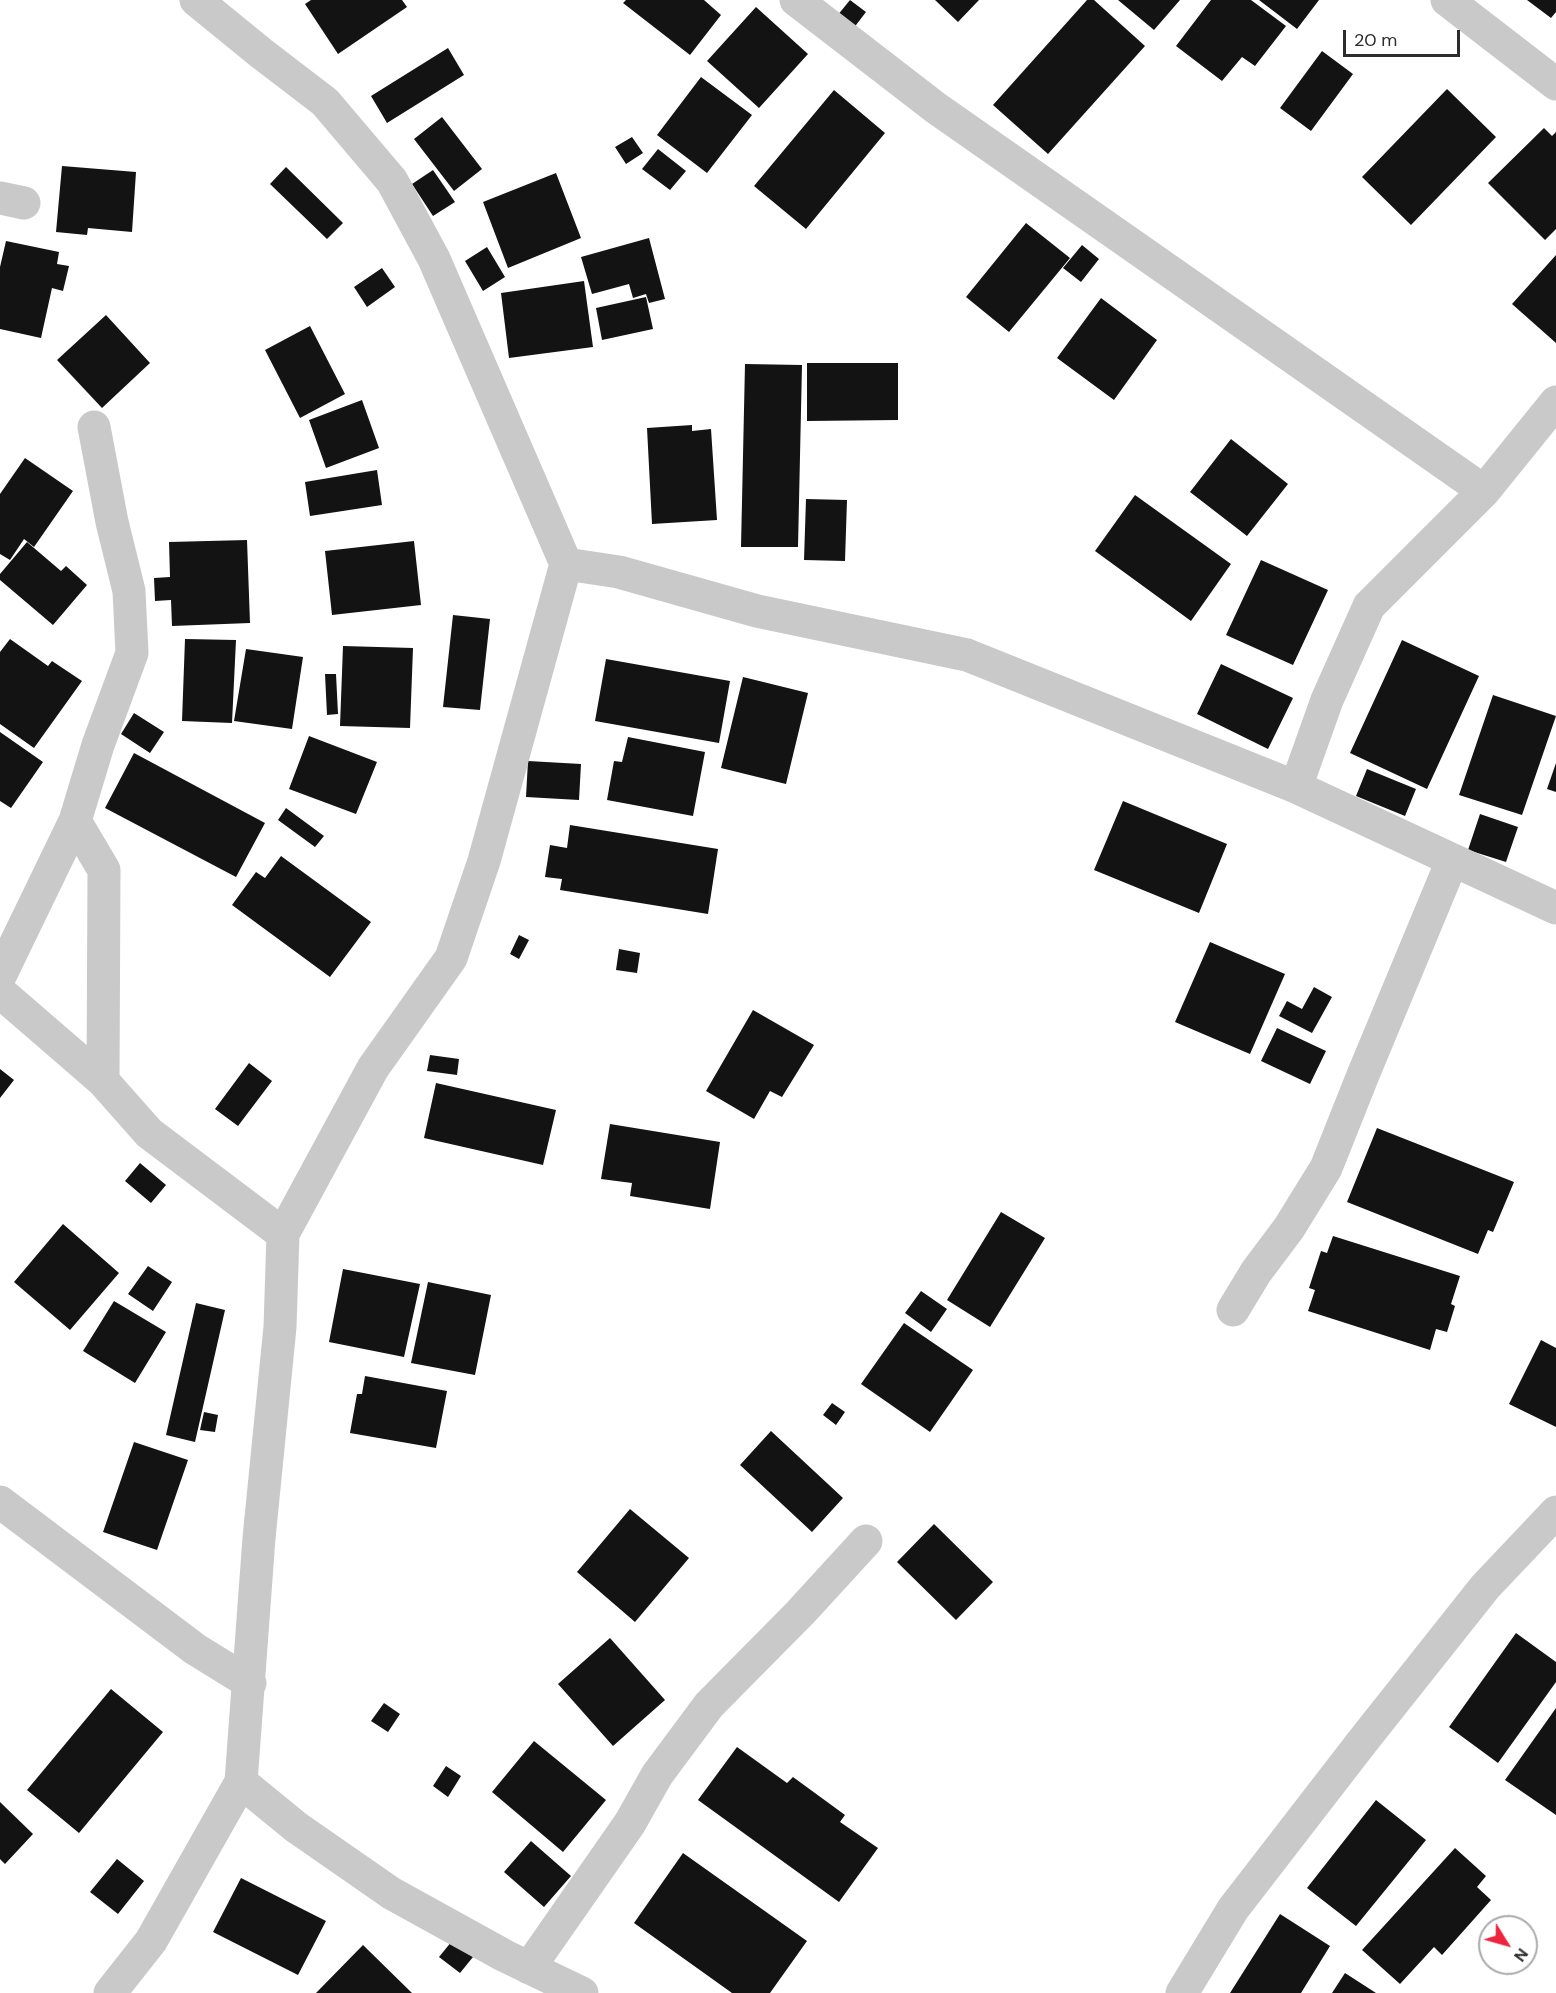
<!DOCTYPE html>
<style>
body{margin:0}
#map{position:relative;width:1556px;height:1993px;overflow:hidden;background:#fff;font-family:"DM Sans",sans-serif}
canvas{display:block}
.north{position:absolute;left:1478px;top:1915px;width:60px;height:60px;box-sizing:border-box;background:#fff;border:2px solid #ababab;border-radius:50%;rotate:127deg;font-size:16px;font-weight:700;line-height:24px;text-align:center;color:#2c2c2c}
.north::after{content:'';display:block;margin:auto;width:21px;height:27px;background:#ee233c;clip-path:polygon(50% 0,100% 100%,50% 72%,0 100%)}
.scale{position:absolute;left:1343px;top:30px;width:117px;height:27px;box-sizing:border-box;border:3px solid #2c2c2c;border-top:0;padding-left:8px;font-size:18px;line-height:21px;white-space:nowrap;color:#2c2c2c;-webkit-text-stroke:4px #fff;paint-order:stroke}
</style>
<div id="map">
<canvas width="1556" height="1993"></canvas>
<div class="north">N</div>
<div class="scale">20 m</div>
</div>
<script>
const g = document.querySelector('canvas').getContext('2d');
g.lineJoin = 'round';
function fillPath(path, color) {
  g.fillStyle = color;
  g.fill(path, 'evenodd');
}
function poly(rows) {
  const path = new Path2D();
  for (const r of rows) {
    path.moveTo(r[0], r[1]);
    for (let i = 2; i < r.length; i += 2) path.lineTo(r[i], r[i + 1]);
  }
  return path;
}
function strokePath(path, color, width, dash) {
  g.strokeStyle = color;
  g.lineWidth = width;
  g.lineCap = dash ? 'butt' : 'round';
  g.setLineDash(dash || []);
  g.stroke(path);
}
fillPath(poly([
 [311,0,402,0,407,7,338,54,305,4],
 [626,0,704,0,721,15,690,55,623,3],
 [850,0,866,12,853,29,837,16],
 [935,0,979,0,958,22],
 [1087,0,1094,0,1145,46,1048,154,993,105],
 [1118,0,1180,0,1154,30],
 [1211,0,1251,0,1286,26,1255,66,1242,57,1222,81,1176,46],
 [1259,0,1319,0,1297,29],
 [1527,0,1556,0,1556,12,1551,18],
 [756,7,808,54,759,108,707,61],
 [448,48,464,75,387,123,371,96],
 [1322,51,1353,74,1311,131,1280,108],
 [701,77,752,115,707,173,657,135],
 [1447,89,1496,137,1411,225,1362,177],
 [834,90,885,133,806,229,754,186],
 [442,117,482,169,454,191,414,139],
 [1544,128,1552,136,1556,132,1556,229,1545,240,1488,183],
 [632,137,643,153,626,164,615,147],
 [658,149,686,171,670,190,642,169],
 [62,166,136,172,132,232,88,228,87,235,56,232],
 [286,167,343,223,327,239,270,184],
 [433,170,455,202,433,216,412,184],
 [556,173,581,238,508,268,483,202],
 [1026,223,1070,258,1009,332,966,297],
 [649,238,665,299,649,303,646,294,633,298,629,284,592,294,581,257],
 [6,241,59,252,57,264,69,266,63,291,52,288,41,338,0,329,0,267],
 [1082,245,1099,259,1081,282,1063,268],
 [487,247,505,277,483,291,465,261],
 [1556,255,1556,343,1512,304],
 [382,268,395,287,367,307,354,287],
 [584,281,593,347,509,358,501,293],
 [646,297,653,329,602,340,596,308],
 [1101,298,1157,340,1114,400,1057,358],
 [106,315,150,363,102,408,57,360],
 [310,326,345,394,300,418,265,350],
 [807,363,898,363,898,420,807,421],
 [745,364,802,365,798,547,741,547],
 [362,400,379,448,326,468,309,420],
 [692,425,692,431,711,429,717,520,652,524,647,428],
 [1231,439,1288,484,1247,536,1190,492],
 [25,458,73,491,34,547,24,539,10,560,0,554,0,494],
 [377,470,382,505,310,516,305,482],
 [1135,495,1231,564,1191,621,1095,551],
 [806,499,847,500,845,561,804,560],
 [247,540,250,623,172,626,171,600,155,601,154,578,170,577,169,542],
 [414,541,421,605,332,615,325,551],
 [27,542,61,571,66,566,87,585,53,625,0,580,0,574],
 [1261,560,1328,590,1293,665,1226,635],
 [453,615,490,619,480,710,443,707],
 [10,639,48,666,52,661,82,681,34,748,0,724,0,652],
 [185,639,236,640,232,723,182,721],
 [1402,640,1479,676,1427,789,1350,753],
 [343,646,413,648,410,728,340,726],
 [246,649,303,657,292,729,234,721],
 [606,659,730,681,719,743,595,721],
 [1221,664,1293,698,1268,749,1197,714],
 [325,674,336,674,338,714,327,715],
 [743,677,808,693,786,784,721,768],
 [1493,695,1556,716,1522,815,1459,795],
 [134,713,164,732,150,753,121,734],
 [0,732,43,762,11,808,0,801],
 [309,736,377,762,356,814,289,789],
 [628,737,705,752,693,816,607,800,614,761,622,762],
 [134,753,265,823,236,877,105,808],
 [528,761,581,764,579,800,526,797],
 [1556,763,1556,792,1547,789],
 [1367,769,1416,789,1405,816,1356,796],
 [1123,801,1227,844,1199,913,1094,870],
 [286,808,324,836,315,847,278,820],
 [1480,814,1518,827,1506,862,1468,850],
 [570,825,718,849,708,914,560,890,562,879,545,877,550,845,567,848],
 [281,856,371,922,330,977,232,905,256,872,265,878],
 [519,935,529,940,519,959,510,954],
 [1210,942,1285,974,1250,1054,1175,1022],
 [619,949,640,953,637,973,616,970],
 [1314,987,1332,997,1312,1033,1279,1016,1287,1001,1302,1009],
 [753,1010,814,1045,782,1097,770,1091,754,1119,706,1091],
 [1277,1028,1326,1051,1310,1084,1261,1061],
 [430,1055,459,1059,457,1075,427,1071],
 [249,1063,272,1081,238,1126,215,1109],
 [0,1069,14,1080,0,1098],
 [436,1083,556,1110,543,1165,424,1138],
 [610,1124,720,1142,710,1209,630,1196,632,1183,601,1179],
 [1377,1128,1514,1182,1493,1232,1488,1230,1478,1254,1347,1202],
 [140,1163,166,1185,151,1203,125,1181],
 [1001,1212,1045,1238,990,1327,947,1300],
 [63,1224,119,1273,70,1330,14,1282],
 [1333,1236,1460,1276,1451,1304,1455,1306,1447,1332,1436,1329,1430,1350,1308,1311,1315,1290,1309,1288,1321,1251,1327,1253],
 [148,1266,172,1282,153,1311,128,1294],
 [343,1269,420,1284,404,1357,329,1342],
 [428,1282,491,1295,475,1375,411,1363],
 [921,1291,947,1309,931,1332,905,1313],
 [114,1301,166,1332,135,1383,83,1351],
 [196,1303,225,1310,195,1442,166,1435],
 [904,1323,973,1370,930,1432,861,1384],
 [1541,1340,1556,1348,1556,1427,1509,1404],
 [365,1376,447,1391,436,1448,350,1433,357,1394,362,1394],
 [832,1403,845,1412,836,1425,823,1415],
 [204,1412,218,1415,215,1432,200,1430],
 [771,1431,843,1498,812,1532,740,1465],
 [134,1442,188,1460,157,1550,103,1532],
 [630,1509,689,1558,635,1622,577,1572],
 [934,1524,993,1582,956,1620,897,1562],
 [1516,1633,1556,1662,1556,1682,1498,1763,1449,1727],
 [610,1638,665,1700,613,1746,558,1684],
 [111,1689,163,1732,79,1833,27,1790],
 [384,1703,400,1714,388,1732,371,1721],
 [1556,1708,1556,1815,1505,1780],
 [534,1741,606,1800,563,1852,492,1792],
 [737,1747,787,1783,793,1777,845,1815,840,1822,878,1848,839,1902,698,1800],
 [446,1766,461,1776,448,1797,433,1786],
 [1376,1800,1426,1840,1356,1926,1307,1888],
 [0,1802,33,1834,5,1864,0,1859],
 [531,1841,571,1876,544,1907,504,1872],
 [1455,1848,1486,1876,1477,1887,1491,1900,1442,1955,1434,1947,1400,1984,1362,1950],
 [683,1853,807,1941,770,1993,732,1993,634,1923],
 [117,1859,144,1881,118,1914,90,1892],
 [241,1878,326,1921,298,1975,213,1932],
 [1280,1914,1330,1946,1301,1993,1230,1993],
 [452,1941,473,1957,460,1973,439,1957],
 [363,1945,412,1993,316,1993],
 [1345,1973,1376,1993,1332,1993]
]), '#131313');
strokePath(poly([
 [796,0,936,108,1484,491],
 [1447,0,1556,84],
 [0,198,24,203],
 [566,564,619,572,757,611,967,655,1296,787,1556,908],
 [1296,787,1327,700,1369,606,1484,491,1556,402],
 [75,821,98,745,132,653,129,591,112,522,94,427],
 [0,976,75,821,104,870,103,1081],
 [0,992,103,1081,149,1133,283,1234],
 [1233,1310,1256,1272,1289,1228,1326,1168,1363,1075,1452,861],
 [0,1502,195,1649,250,1683],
 [241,1782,296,1827,391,1893,505,1956,582,1993],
 [529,1968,630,1823,657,1775,709,1705,800,1613,866,1541],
 [110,1993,151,1941,241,1782,259,1538,280,1327,283,1234,373,1068,451,958,484,861,566,564,434,259,392,181,325,102,261,53,196,0],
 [1182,1993,1233,1909,1362,1742,1485,1587,1556,1512]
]), '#c9c9c9', 33);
</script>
